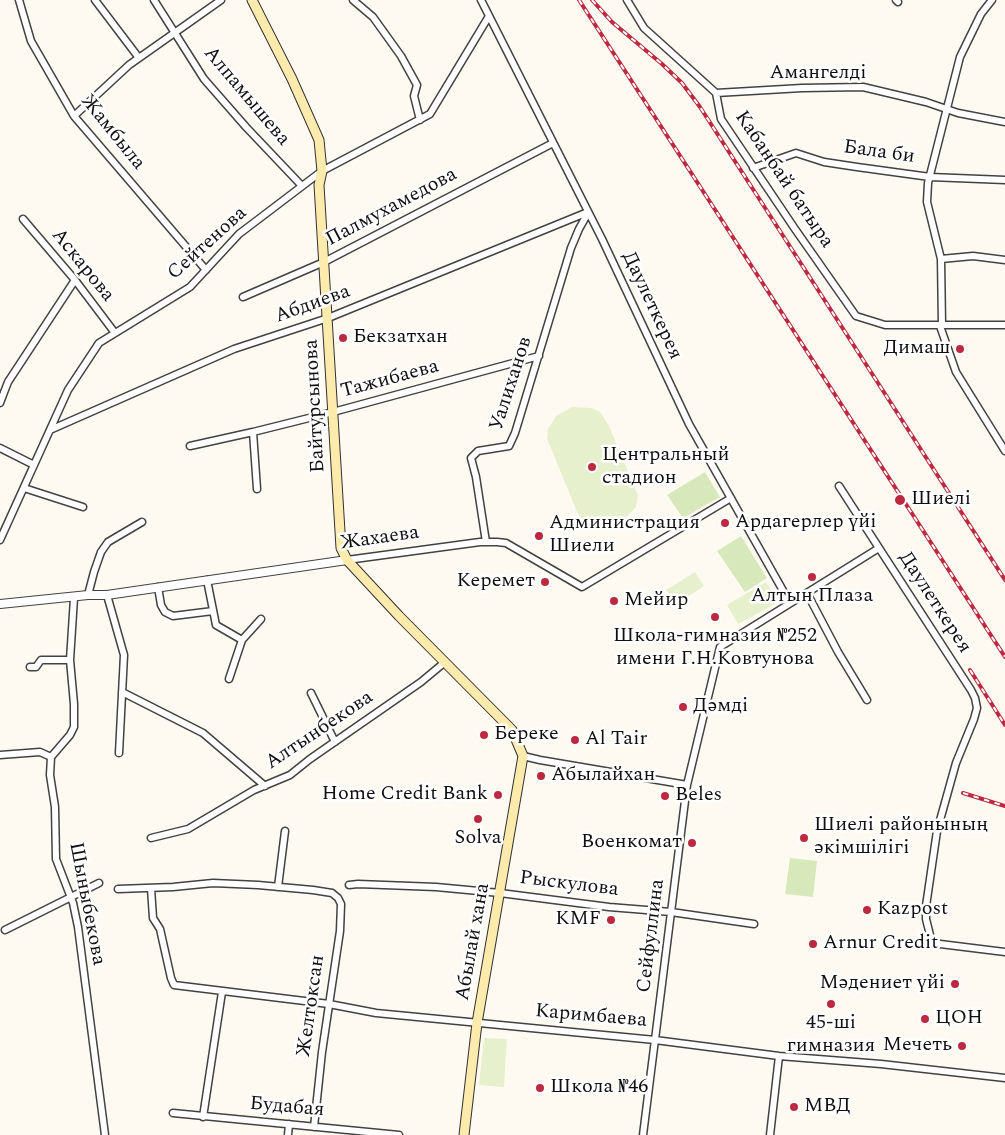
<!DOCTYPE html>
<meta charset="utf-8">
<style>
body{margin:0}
canvas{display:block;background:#fffaf1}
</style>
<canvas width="1005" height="1135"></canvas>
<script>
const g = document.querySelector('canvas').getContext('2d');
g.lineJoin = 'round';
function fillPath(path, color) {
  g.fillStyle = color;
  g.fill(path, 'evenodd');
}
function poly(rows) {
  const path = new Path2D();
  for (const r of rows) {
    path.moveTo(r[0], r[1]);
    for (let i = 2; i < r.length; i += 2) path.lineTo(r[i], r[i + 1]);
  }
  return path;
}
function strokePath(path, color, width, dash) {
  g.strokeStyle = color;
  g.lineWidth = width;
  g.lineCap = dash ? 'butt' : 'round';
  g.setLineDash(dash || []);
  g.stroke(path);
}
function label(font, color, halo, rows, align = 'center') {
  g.font = font + ' Spectral,serif';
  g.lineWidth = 5;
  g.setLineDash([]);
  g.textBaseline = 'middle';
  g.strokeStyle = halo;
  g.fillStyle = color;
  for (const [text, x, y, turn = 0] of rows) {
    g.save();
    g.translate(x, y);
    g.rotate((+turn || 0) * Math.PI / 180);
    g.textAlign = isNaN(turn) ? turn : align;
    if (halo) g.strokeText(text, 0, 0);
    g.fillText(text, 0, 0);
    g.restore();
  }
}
fillPath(poly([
 [705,472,720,497,683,518,667,495],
 [741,536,767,578,745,592,717,551],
 [790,858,817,861,813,897,785,894]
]), '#d7e9bb');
fillPath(poly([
 [572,407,592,408,600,412,608,424,638,495,636,507,624,520,609,527,585,522,578,514,547,439,548,429,556,416],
 [695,572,704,586,676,605,666,590],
 [766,582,779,602,738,624,727,605],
 [484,1038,507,1039,504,1087,479,1085]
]), '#e7f0cc');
const minor = poly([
 [19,0,31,41,74,116,206,270],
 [95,0,139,58],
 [154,0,204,79,246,127,302,186],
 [353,0,373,17,401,56,417,85,414,96,420,120],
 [481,0,602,239,689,424,790,603],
 [627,0,644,28,716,93,721,119,795,229,856,316,885,325,1005,325],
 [896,0,898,2],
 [716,93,802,88,863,87,926,102,958,113,1005,122],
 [74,116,129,65,221,0],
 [753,168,796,153,824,162,857,167,930,177,1005,180],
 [23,219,75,280,115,333],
 [941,259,973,256,1005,260],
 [243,297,324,262,553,143],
 [942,325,941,259,927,202,928,183,960,57,981,14,992,0],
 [940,326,956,372,1005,451],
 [0,403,8,382,75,280],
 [50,430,234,349,328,318,588,212],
 [253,432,257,489],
 [190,446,253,432,333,412,539,356],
 [0,448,34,465],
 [839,486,879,548],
 [24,488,83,507],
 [0,540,68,390,99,343,190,287,239,234,322,171,430,114,489,16],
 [486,542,476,477,471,458,478,451,509,446,515,433,571,248,579,229,588,213],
 [347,560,480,542,497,542,506,543,582,587,731,498],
 [207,580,216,625,242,640,261,619],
 [158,587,161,605,165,612,173,616,213,611],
 [807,593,838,652,867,700],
 [88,595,94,572,101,552,108,542,142,522],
 [107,595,124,655,119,753],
 [74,598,70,660,74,704,74,727,70,735,51,757,50,775,55,807,56,859,73,903,78,927,105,1135],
 [30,667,36,667,41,660,70,660],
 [229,679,242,640],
 [122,692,203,733,265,786],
 [311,693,335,742],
 [0,755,40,752,51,757],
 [523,756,540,760,687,785],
 [151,838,188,829,254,790,290,775,310,759,421,682,445,662],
 [349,885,358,884,436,887,500,893,609,907,671,912,754,924],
 [278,887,285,831],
 [151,888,153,918,160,929,171,978,174,985,329,1004,376,1013,655,1040,779,1056,881,1064,1005,1078],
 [118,889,173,887,213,883,258,885,313,890,332,893,338,898,341,904,340,931,322,1052,314,1127],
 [5,930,99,883],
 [173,1113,399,1135],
 [203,1117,222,992],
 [288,1135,289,1124],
 [643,1135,687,785,720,647,879,548,971,690,975,698,977,708,974,719,956,763,937,831,926,906,926,919,932,943,1005,952],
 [770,1135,779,1056]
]);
const tertiary = poly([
 [0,604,88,595,107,595,347,560]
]);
const secondary = poly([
 [252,0,292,79,319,140,322,171,319,185,341,548,347,560,399,616,512,730,523,756,477,1023,464,1135]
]);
strokePath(minor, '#424242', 9);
strokePath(tertiary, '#424242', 10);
strokePath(secondary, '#313131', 11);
strokePath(minor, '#fff', 6);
strokePath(tertiary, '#fff', 8);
strokePath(secondary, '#fdebad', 9);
const rail = poly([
 [579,0,1005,657],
 [592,0,612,22,662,64,682,83,700,107,1005,580],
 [970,670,1005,725],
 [963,793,1005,806]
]);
strokePath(rail, '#bc2940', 4);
strokePath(rail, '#fff', 2, [5.5]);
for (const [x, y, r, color] of [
 [343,338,5,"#bc2940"],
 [960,349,5,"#bc2940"],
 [592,467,5,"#bc2940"],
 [900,500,6,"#bc2940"],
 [725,523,5,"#bc2940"],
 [539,536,5,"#bc2940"],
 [812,577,5,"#bc2940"],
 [545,582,5,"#bc2940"],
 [614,601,5,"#bc2940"],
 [715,617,5,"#bc2940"],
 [683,707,5,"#bc2940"],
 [484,735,5,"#bc2940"],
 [575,740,5,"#bc2940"],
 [541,776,5,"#bc2940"],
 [498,795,5,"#bc2940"],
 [665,796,5,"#bc2940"],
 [478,819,5,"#bc2940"],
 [804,838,5,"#bc2940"],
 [692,843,5,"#bc2940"],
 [867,910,5,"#bc2940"],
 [611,920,5,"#bc2940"],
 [813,944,5,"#bc2940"],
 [955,984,5,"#bc2940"],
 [831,1004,5,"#bc2940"],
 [925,1019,5,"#bc2940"],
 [962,1046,5,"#bc2940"],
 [540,1088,5,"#bc2940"],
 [794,1107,5,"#bc2940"]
]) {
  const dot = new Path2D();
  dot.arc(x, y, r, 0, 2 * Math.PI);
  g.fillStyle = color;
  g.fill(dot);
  strokePath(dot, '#fff', 2);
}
label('20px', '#0f0f0f', '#fff', [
 ["Амангелді",818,74],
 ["Алпамышева",246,97,50],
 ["Жамбыла",112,133,51],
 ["Бала би",879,153,8],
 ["Кабанбай батыра",783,180,56],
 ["Палмухамедова",392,208,-28],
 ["Сейтенова",208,244,-42],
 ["Аскарова",82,266,51],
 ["Абдиева",313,305,-20],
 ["Даулеткерея",651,306,65],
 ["Тажибаева",390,380,-15],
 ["Уалиханов",512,384,-72],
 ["Байтурсынова",316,406,-93],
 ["Жахаева",380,539,-8],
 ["Даулеткерея",934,603,57],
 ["Алтынбекова",320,731,-34],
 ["Рыскулова",569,885,7],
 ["Шыныбекова",86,904,79],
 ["Сейфуллина",652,936,-83],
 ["Абылай хана",474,942,-80],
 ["Желтоксан",312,1006,-82],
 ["Каримбаева",591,1017,5],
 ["Будабая",287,1108,5]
]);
label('20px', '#0f0f0f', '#fff', [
 ["Бекзатхан",353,338],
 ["Димаш",950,349,"right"],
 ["Центральный",602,456],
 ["стадион",602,479],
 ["Шиелі",911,500],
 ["Ардагерлер үйі",735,523],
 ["Администрация",549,524],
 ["Шиели",549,547],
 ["Керемет",535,582,"right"],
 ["Алтын Плаза",812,597,"center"],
 ["Мейир",624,601],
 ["Школа-гимназия №252",715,637,"center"],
 ["имени Г.Н.Ковтунова",715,660,"center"],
 ["Дәмді",693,707],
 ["Береке",494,735],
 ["Al Tair",585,740],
 ["Абылайхан",551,776],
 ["Home Credit Bank",488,795,"right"],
 ["Beles",675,796],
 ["Шиелі районының",814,826],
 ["әкімшілігі",814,849],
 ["Solva",478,839,"center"],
 ["Военкомат",682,843,"right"],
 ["Kazpost",877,910],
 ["KMF",601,920,"right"],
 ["Arnur Credit",823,944],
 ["Мәдениет үйі",945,984,"right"],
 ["ЦОН",935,1019],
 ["45-ші",831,1024,"center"],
 ["гимназия",831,1047,"center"],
 ["Мечеть",952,1046,"right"],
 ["Школа №46",550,1088],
 ["МВД",804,1107]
], 'left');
</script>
